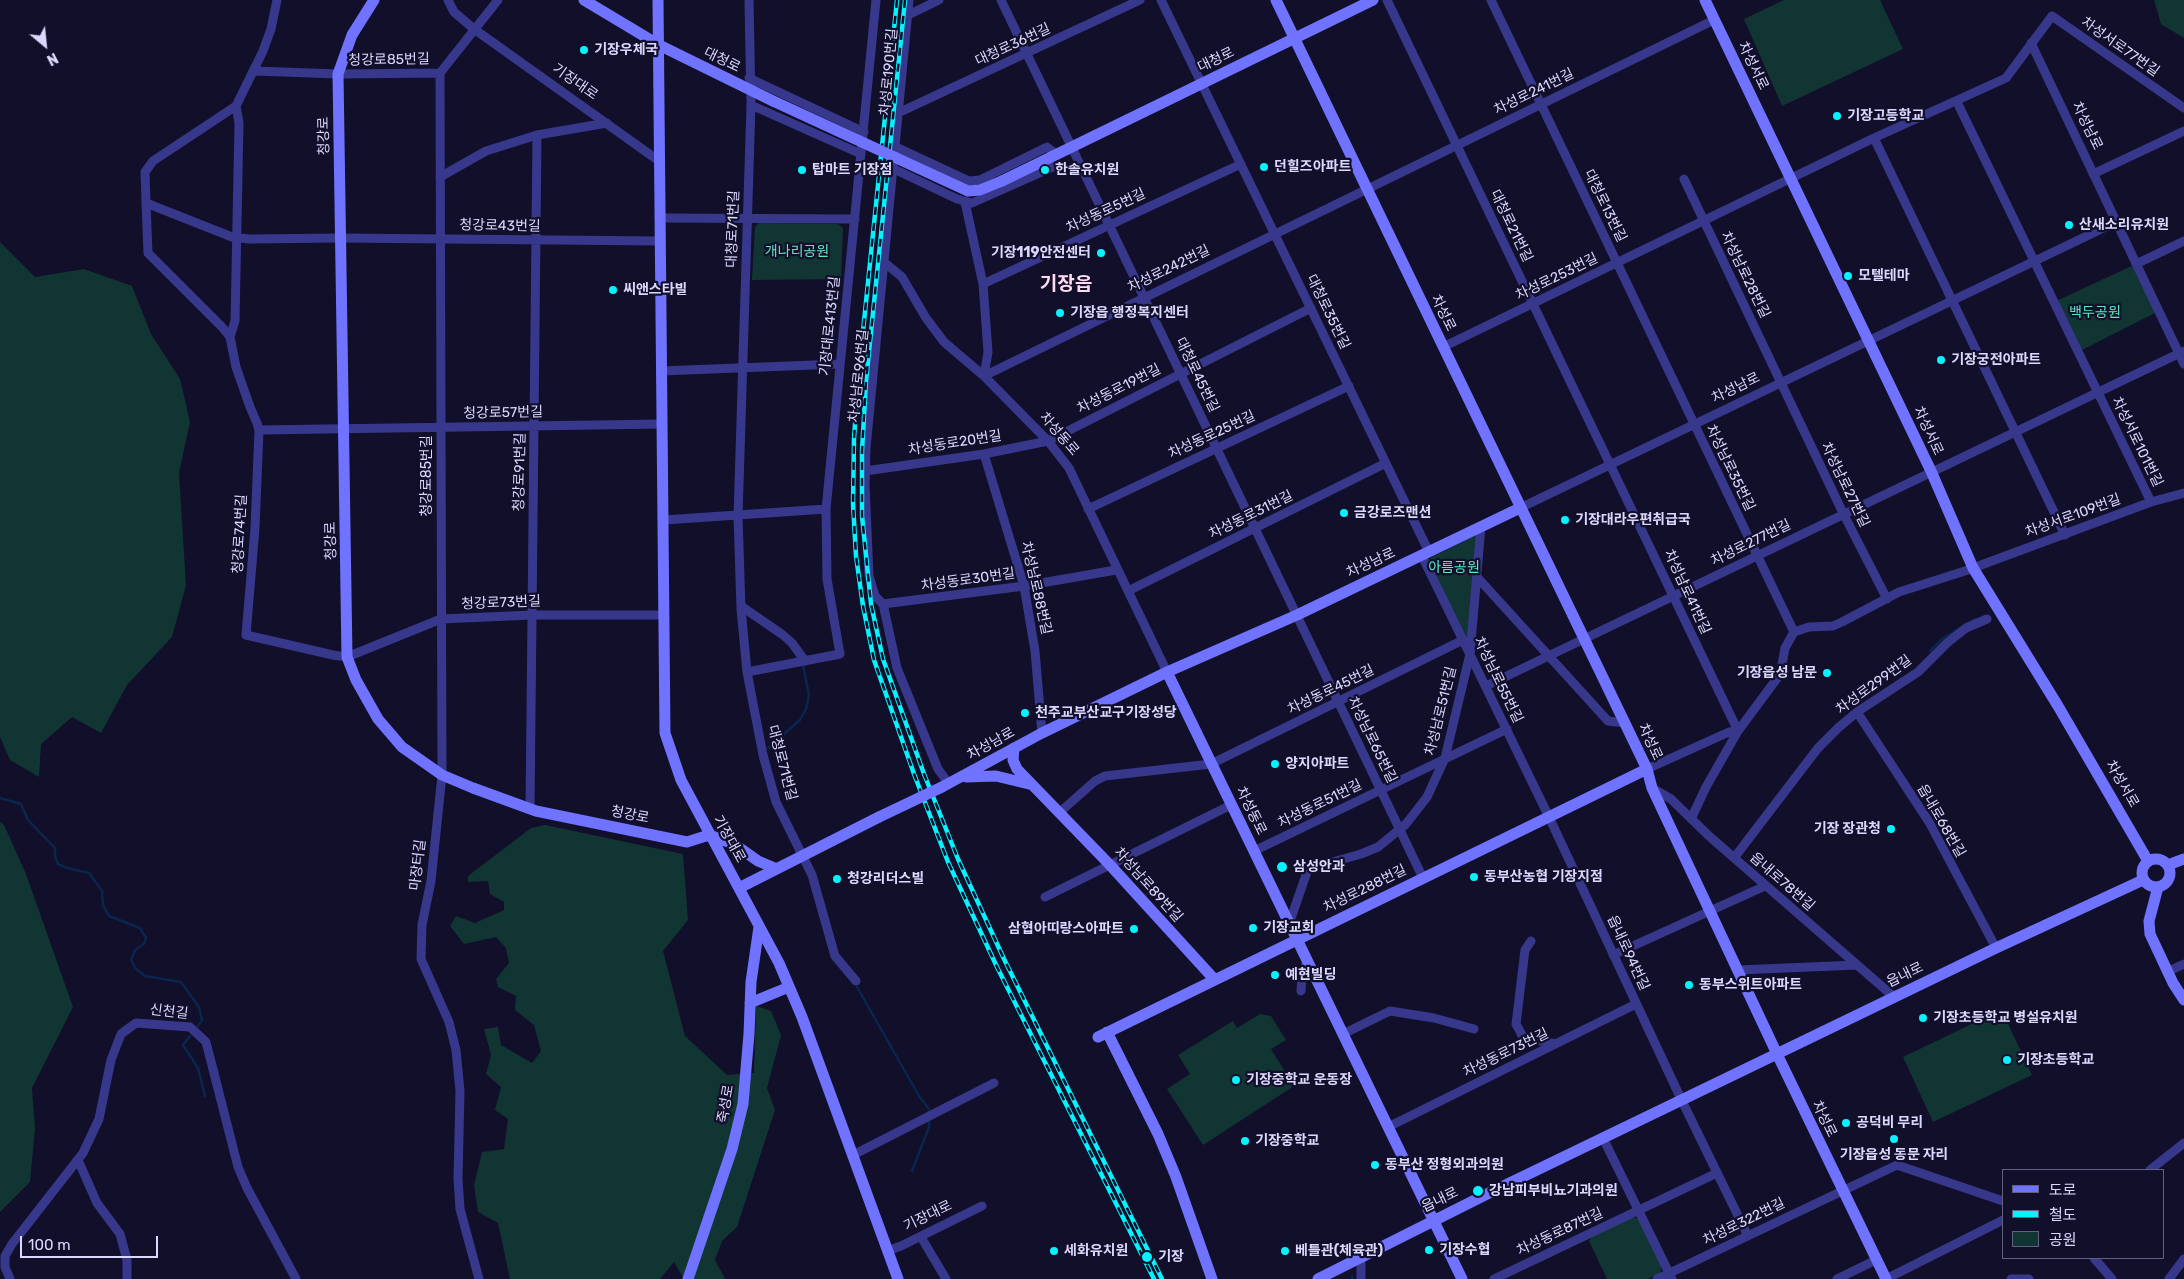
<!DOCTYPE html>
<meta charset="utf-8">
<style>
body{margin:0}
#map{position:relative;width:2184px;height:1279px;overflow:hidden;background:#120f2a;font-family:Rubik,"Noto Sans KR",sans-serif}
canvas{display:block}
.legend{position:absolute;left:2002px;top:1169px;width:162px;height:90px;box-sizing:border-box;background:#120f2a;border:1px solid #625f7f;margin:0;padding:6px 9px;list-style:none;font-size:15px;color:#dbd8ff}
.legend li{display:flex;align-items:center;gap:10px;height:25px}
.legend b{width:25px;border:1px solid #625f7f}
.north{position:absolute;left:20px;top:20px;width:50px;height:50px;-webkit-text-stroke:4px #120f2a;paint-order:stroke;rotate:152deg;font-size:14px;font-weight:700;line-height:20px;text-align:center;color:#dbd8ff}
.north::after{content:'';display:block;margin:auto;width:18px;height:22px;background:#dbd8ff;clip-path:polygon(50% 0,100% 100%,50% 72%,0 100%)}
.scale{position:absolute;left:20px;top:1236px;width:138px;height:22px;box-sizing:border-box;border:2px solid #dbd8ff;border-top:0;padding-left:6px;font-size:15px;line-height:18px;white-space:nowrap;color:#dbd8ff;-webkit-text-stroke:4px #120f2a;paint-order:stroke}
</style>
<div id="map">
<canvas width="2184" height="1279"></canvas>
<ul class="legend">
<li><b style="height:6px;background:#6f73ff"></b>도로</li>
<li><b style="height:6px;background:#04f3ff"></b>철도</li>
<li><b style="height:14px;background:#113532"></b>공원</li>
</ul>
<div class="north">N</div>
<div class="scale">100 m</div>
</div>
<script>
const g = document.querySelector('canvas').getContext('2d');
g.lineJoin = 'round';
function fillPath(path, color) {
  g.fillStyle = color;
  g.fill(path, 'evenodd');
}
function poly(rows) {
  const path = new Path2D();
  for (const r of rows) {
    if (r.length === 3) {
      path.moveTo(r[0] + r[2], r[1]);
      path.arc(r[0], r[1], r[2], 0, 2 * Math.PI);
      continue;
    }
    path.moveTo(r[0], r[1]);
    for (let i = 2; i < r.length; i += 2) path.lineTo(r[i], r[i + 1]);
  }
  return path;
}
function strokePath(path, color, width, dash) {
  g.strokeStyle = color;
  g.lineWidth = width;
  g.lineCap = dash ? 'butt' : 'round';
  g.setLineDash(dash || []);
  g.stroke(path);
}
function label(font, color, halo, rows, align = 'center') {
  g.font = font + ' Rubik,"Noto Sans KR",sans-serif';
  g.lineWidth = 4.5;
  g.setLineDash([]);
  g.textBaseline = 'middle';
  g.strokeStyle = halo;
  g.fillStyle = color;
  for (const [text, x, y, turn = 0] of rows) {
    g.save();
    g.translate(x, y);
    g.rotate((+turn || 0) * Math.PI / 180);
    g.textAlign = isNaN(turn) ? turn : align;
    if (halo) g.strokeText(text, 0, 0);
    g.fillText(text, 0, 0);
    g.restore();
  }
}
fillPath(poly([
 [1784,0,1880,0,1903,49,1782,106,1744,19],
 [2154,0,2184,0,2184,38,2161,24],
 [759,223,838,224,843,228,841,279,752,280,755,227],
 [0,242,35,277,84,269,132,286,151,334,180,379,190,422,179,473,186,585,172,637,127,685,101,733,72,717,41,744,39,777,10,760,0,737],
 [2136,264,2159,311,2078,352,2054,302],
 [1475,536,1477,536,1468,637,1466,638,1429,562,1430,558],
 [0,822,4,825,26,874,73,1007,32,1088,35,1129,30,1182,0,1212],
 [545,825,683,854,688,920,663,951,685,1036,727,1075,754,1073,756,1006,771,1011,781,1035,767,1088,775,1110,737,1227,722,1241,715,1260,725,1279,684,1279,674,1262,660,1279,510,1279,498,1223,478,1212,474,1185,482,1152,504,1149,508,1119,495,1110,501,1087,486,1074,491,1055,484,1029,498,1027,501,1045,532,1063,541,1051,534,1025,515,1010,516,996,498,987,496,979,509,963,506,948,496,937,464,944,450,926,456,916,475,923,504,910,504,902,490,894,488,881,468,882,468,876,531,828],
 [2003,1013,2032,1075,1933,1122,1903,1057,1980,1020,1982,1022],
 [1260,1014,1271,1016,1286,1040,1271,1049,1294,1086,1203,1145,1167,1089,1190,1074,1178,1055,1233,1021,1237,1028],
 [1630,1216,1639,1219,1662,1267,1660,1273,1648,1279,1607,1279,1589,1241,1592,1236]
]), '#113532');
strokePath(poly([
 [1930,651,1942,639,1975,619],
 [768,748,800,720,806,709,809,695,803,665],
 [0,798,21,804,28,820,55,848,55,856,58,864,67,868,89,873,102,891,103,905,109,916,140,928,146,938,144,944,135,950,131,960,136,969,145,976,181,982,199,1007,202,1020,198,1026],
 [857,987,919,1096,929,1109,929,1114],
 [190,1036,183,1045,198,1068,205,1096],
 [912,1171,929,1127,929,1119],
 [1352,1276,1352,1279]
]), '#09264f', 2.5);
strokePath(poly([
 [448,0,454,12,474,29,659,161],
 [749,0,751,105,738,516,741,609,747,672,763,755,776,802,812,875,835,956,856,981],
 [1001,0,1423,878],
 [1161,0,1429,552],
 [1387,0,1738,731,1729,732,1647,769],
 [1491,0,1794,632],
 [908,15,939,0],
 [2031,43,2184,364],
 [255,71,338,74,440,73],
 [749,78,864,132],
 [1957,102,2151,502],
 [751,105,861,154],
 [236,106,153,161,145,172,146,203,148,253,222,327,230,337,236,367,250,407,257,423,259,430,255,528,246,635,333,655,347,657,441,619,532,615,663,615],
 [898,113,1140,0],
 [1874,138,2065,535],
 [894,169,957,199,972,203,1053,167,1056,154,1047,147,980,180,969,181,896,147],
 [2093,174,2184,131],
 [440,177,486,151,537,135,607,123],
 [1684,179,1843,513,1887,599],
 [965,202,983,284,988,352,984,376],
 [146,203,232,237,249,239,341,238,659,241],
 [659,218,855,219],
 [885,263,902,277,926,318,944,342,984,376,1048,441,1069,468,1167,672],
 [2136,264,2184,241],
 [983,284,1241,164],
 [230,337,235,321,239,123,236,106,263,51,271,29,277,0],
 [1443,347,1874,138,2006,78,2052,16,2184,108],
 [661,371,839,364],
 [984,376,1714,20],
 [259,430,662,424],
 [984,454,1024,586,1035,651,1042,733],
 [865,471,984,454,1048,441,1311,308],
 [1520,508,2116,222],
 [1088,509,1349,386],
 [664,520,826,509],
 [1422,556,1549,817,1682,1101,1748,1236],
 [1477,577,1608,721,1625,723],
 [1128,591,1386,463],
 [883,604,875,596,869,576,865,485,866,448,909,0],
 [883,604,1024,586,1116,570],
 [883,604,897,668,938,769,949,784],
 [741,606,783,635,792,643,805,661],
 [747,672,840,654,827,579,826,509,876,0],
 [1486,686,2184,351],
 [1857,712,1929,822,1996,948],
 [1652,788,1671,799,1709,836,1894,997],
 [530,809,537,135],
 [1060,812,1095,781,1105,776,1211,764,1463,640],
 [1691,819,1706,787,1738,731,1778,677,1781,670,1785,648,1794,632,1809,627,1833,626,1842,622,1899,592,1965,571,2151,502,2184,493],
 [1254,851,1507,729],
 [1734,858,1818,748,1838,728,1857,712,1918,672,1947,643,1966,628,1987,619],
 [1045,897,1231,805],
 [1289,924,1308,869,1361,854,1378,847,1406,824,1427,797,1445,758,1470,654,1481,526],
 [1531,941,1525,950,1516,1024,1523,1037,1555,1044],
 [1613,955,1765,886],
 [1738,970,1857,965],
 [2167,972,2184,964],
 [1301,991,1302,974,1307,961],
 [1343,1034,1390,1011,1434,1018,1474,1029],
 [1388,1127,1636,1004],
 [1603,1138,1672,1279],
 [853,1155,994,1083],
 [78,1160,97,1203,120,1234,127,1260,127,1279],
 [2150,1170,2184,1143],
 [921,1237,946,1279],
 [887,1251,901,1246,982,1206],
 [2094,1258,2112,1279],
 [10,1279,5,1267,5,1256,12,1244,83,1153,99,1119,111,1060,121,1034,136,1023,190,1027,206,1042,238,1167,247,1188,296,1279],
 [479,1279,460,1209,458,1179,460,1091,456,1050,449,1022,421,959,422,925,431,881,442,775,440,73,498,0],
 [1361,1279,1361,1257],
 [1494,1279,1717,1173],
 [1657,1279,1897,1165,2003,1201],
 [1837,1279,1876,1260],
 [1886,1279,2003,1220],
 [2011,1279,2029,1279],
 [2169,1279,2184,1259]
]), '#37388c', 9);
strokePath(poly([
 [374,0,352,35,338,74,347,657,356,680,378,719,402,747,442,775,473,788,536,811,687,842,709,835],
 [584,0,659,45,773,101],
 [658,0,665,733,681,780,779,963,802,1017,898,1279],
 [1276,0,1647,769,1652,788,1777,1054,1886,1279],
 [1705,0,1931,471,1973,568,2058,706,2148,861],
 [1002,181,1373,0],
 [1167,672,1462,1279],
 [1014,748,1013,760,1017,769,1110,865,1214,979],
 [966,777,996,776,1029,784],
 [942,787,1042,733,1167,672,1297,615,1520,508],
 [709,835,734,844,758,861,777,869],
 [2156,873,14],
 [2168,865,2184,859],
 [2158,887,2149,921,2150,934,2173,983,2184,1000],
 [739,888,879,817],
 [750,1003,789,987],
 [1107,1032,1158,1134,1176,1177,1212,1279],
 [1098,1037,1647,769],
 [688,1279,732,1149,743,1104,749,1034,751,982,759,927],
 [1318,1279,1485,1195,1996,948,2143,880]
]), '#6f73ff', 11);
const rail = poly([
 [897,0,858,380,854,439,853,504,856,556,863,606,874,660,914,774,948,862,997,967,1154,1279],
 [905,0,866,381,862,451,862,516,871,604,883,659,924,774,958,859,1004,959,1162,1279]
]);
strokePath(rail, '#04f3ff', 4.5);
strokePath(rail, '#120f2a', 2.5, [8]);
strokePath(poly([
 [773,101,968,191,980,190,1002,181],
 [879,817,942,787]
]), '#6f73ff', 11);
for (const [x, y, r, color] of [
 [584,50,5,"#04f3ff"],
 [1837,116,5,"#04f3ff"],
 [1264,167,5,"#04f3ff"],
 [802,170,5,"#04f3ff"],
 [1045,170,5,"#04f3ff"],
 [2069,225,5,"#04f3ff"],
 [1101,253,5,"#04f3ff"],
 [1848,276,5,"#04f3ff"],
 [613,290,5,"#04f3ff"],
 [1060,313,5,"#04f3ff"],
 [1941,360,5,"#04f3ff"],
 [1344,513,5,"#04f3ff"],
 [1565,520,5,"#04f3ff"],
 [1827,673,5,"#04f3ff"],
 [1025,713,5,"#04f3ff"],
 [1275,764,5,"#04f3ff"],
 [1891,829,5,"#04f3ff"],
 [1282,867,6,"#04f3ff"],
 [1474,877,5,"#04f3ff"],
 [837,879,5,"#04f3ff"],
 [1253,928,5,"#04f3ff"],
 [1134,929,5,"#04f3ff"],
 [1275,975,5,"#04f3ff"],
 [1689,985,5,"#04f3ff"],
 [1923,1018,5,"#04f3ff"],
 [2007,1060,5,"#04f3ff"],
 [1236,1080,5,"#04f3ff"],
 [1846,1123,5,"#04f3ff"],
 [1894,1139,5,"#04f3ff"],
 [1245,1141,5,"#04f3ff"],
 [1375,1165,5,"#04f3ff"],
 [1478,1191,6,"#04f3ff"],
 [1429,1250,5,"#04f3ff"],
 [1054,1251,5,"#04f3ff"],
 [1285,1251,5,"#04f3ff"],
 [1147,1257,6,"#04f3ff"]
]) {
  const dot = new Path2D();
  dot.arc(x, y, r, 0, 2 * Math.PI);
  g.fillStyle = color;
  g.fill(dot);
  strokePath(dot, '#120f2a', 2);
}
label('14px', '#dbd8ff', '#120f2a', [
 ["대청로36번길",1013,45,-25],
 ["차성서로77번길",2120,47,35],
 ["청강로85번길",389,60,-1],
 ["대청로",722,60,26],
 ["대청로",1216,60,-26],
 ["차성서로",1753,66,64],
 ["차성로190번길",889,72,-85],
 ["기장대로",575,82,35],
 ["차성로241번길",1534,92,-26],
 ["차성남로",2087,126,64],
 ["청강로",324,136,-91],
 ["대청로13번길",1605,206,64],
 ["차성동로5번길",1106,211,-25],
 ["청강로43번길",500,226,1],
 ["대청로21번길",1511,226,64],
 ["대청로71번길",733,229,-88],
 ["차성로242번길",1169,269,-26],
 ["차성남로28번길",1745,275,64],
 ["차성로253번길",1557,277,-26],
 ["대청로35번길",1328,312,64],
 ["차성로",1443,313,64],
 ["기장대로413번길",830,326,-84],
 ["대청로45번길",1197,375,64],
 ["차성남로96번길",859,376,-84],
 ["차성남로",1736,388,-26],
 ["차성동로19번길",1119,389,-27],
 ["청강로57번길",503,413,-1],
 ["차성서로",1928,431,65],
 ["차성동로",1059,434,49],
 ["차성동로25번길",1212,435,-25],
 ["차성서로101번길",2137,442,64],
 ["차성동로20번길",955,443,-9],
 ["차성남로35번길",1730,468,64],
 ["청강로91번길",520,472,-89],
 ["청강로85번길",427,476,-90],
 ["차성남로27번길",1845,485,64],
 ["차성동로31번길",1251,515,-26],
 ["차성서로109번길",2073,516,-20],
 ["청강로74번길",240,534,-87],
 ["청강로",331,541,-91],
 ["차성로277번길",1751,543,-26],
 ["차성남로",1371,563,-25],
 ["차성동로30번길",968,580,-8],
 ["차성남로88번길",1036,588,77],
 ["차성남로41번길",1687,592,65],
 ["청강로73번길",501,603,-2],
 ["차성남로55번길",1498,680,64],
 ["차성로299번길",1874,685,-36],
 ["차성동로45번길",1331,690,-26],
 ["차성남로51번길",1441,711,-76],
 ["차성남로65번길",1372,740,64],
 ["차성로",1650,742,65],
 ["차성남로",991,744,-29],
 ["대청로71번길",782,763,75],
 ["차성서로",2122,784,60],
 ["차성동로51번길",1320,804,-26],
 ["차성동로",1251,811,64],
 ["청강로",630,815,11],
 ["읍내로68번길",1941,821,60],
 ["기장대로",729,839,61],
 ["마장터길",418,865,-83],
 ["읍내로78번길",1782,882,41],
 ["차성남로89번길",1148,885,48],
 ["차성로288번길",1365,889,-26],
 ["읍내로94번길",1628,953,65],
 ["읍내로",1905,975,-26],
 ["신천길",169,1012,7],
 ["차성동로73번길",1506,1053,-26],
 ["죽성로",726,1104,-80],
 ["차성로",1824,1119,64],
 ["읍내로",1440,1200,-26],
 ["기장대로",928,1216,-26],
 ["차성로322번길",1744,1222,-26],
 ["차성동로87번길",1560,1232,-25]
]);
label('bold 14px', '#dbd8ff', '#120f2a', [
 ["기장우체국",594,50],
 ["기장고등학교",1847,116],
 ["던힐즈아파트",1274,167],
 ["탑마트 기장점",812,170],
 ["한솔유치원",1055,170],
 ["산새소리유치원",2079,225],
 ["기장119안전센터",1091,253,"right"],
 ["모텔테마",1858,276],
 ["씨앤스타빌",623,290],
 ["기장읍 행정복지센터",1070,313],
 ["기장궁전아파트",1951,360],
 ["금강로즈맨션",1354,513],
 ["기장대라우편취급국",1575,520],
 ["기장읍성 남문",1817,673,"right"],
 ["천주교부산교구기장성당",1035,713],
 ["양지아파트",1285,764],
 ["기장 장관청",1881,829,"right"],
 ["삼성안과",1293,867],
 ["동부산농협 기장지점",1484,877],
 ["청강리더스빌",847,879],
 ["기장교회",1263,928],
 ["삼협아띠랑스아파트",1124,929,"right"],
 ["예현빌딩",1285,975],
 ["동부스위트아파트",1699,985],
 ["기장초등학교 병설유치원",1933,1018],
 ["기장초등학교",2017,1060],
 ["기장중학교 운동장",1246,1080],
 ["공덕비 무리",1856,1123],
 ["기장중학교",1255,1141],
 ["기장읍성 동문 자리",1894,1155,"center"],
 ["동부산 정형외과의원",1385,1165],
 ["강남피부비뇨기과의원",1489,1191],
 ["기장수협",1439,1250],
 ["세화유치원",1064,1251],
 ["베틀관(체육관)",1295,1251],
 ["기장",1158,1257]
], 'left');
label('14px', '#5be8be', '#120f2a', [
 ["개나리공원",797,252],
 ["백두공원",2095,313],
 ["아름공원",1454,568]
]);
label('bold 19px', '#ffdaf3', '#120f2a', [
 ["기장읍",1066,285]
]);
</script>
